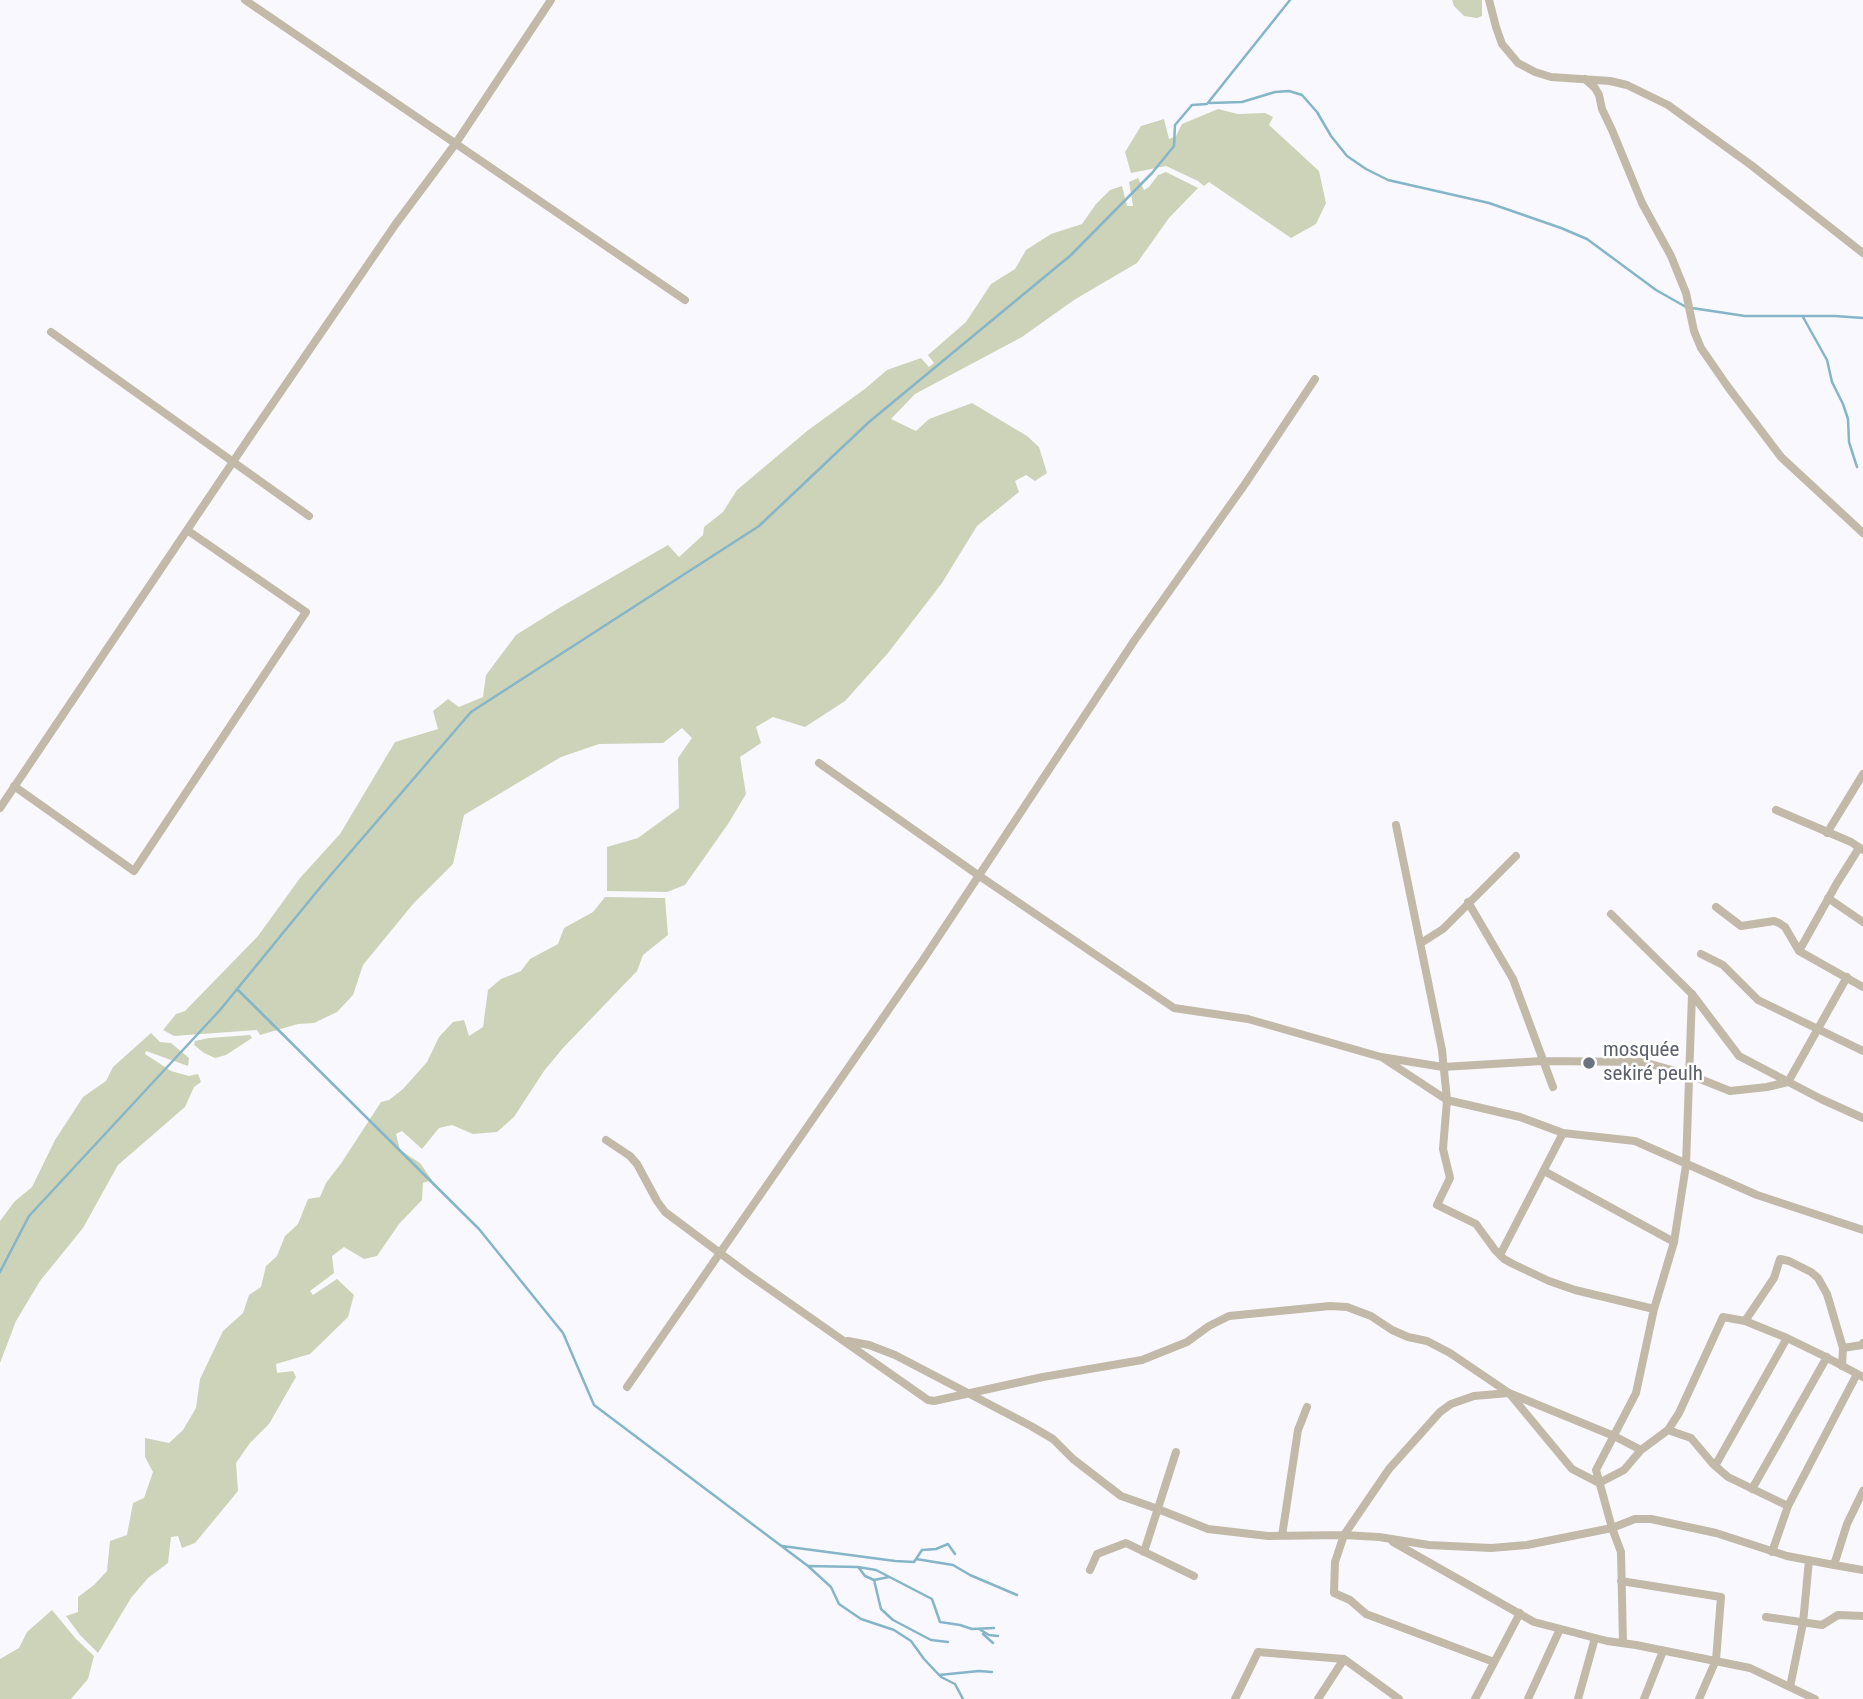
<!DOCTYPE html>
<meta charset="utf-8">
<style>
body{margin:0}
canvas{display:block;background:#f9f8fe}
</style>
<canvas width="1863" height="1699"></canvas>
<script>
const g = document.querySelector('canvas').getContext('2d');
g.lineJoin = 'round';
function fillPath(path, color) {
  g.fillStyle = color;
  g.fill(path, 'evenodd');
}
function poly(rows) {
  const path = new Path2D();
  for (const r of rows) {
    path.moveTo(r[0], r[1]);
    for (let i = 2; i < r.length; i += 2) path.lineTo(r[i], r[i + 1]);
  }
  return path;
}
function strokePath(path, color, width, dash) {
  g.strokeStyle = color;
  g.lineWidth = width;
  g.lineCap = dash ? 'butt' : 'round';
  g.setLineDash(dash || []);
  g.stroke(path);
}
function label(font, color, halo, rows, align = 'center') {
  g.font = font + ' "Roboto Condensed",sans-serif';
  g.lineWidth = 5;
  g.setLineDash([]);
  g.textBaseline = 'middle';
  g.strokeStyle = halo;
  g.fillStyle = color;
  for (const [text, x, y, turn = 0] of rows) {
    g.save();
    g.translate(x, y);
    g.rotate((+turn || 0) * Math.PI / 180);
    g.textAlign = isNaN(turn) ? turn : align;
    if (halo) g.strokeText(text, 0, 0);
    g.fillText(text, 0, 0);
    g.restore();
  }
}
fillPath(poly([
 [1452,0,1482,0,1482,16,1477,18,1464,16,1454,6],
 [1218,109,1238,114,1265,113,1273,117,1269,125,1319,171,1326,203,1316,224,1291,238,1209,182,1204,186,1198,181,1166,166,1131,173,1125,152,1141,126,1164,119,1169,139,1176,136,1182,124],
 [1166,172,1198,188,1169,218,1137,263,1074,300,1022,337,915,394,891,419,916,431,929,419,972,403,1027,436,1039,447,1047,473,1035,481,1026,475,1015,481,1019,492,977,526,942,583,888,653,845,701,805,727,773,717,756,727,761,743,740,757,746,794,728,824,685,885,667,892,607,891,607,847,638,838,679,808,678,758,692,738,682,728,663,743,599,744,561,757,464,815,453,864,413,904,363,965,353,995,337,1012,314,1023,298,1024,260,1035,257,1030,174,1036,163,1030,176,1014,185,1011,258,936,300,878,340,834,395,742,438,729,433,711,448,699,459,707,483,697,486,675,516,635,559,608,668,545,679,557,703,535,704,527,723,512,737,490,807,431,866,388,887,370,921,358,929,367,934,363,928,355,966,322,991,284,1015,269,1026,250,1051,234,1082,224,1096,204,1110,190,1122,186,1127,206,1133,206,1129,182,1138,178,1144,190,1149,187,1158,175],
 [605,897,665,898,668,935,643,955,637,971,563,1048,544,1071,514,1117,497,1132,473,1134,452,1125,439,1128,422,1149,402,1131,396,1134,400,1150,420,1163,432,1180,423,1183,422,1200,399,1224,377,1256,364,1259,344,1247,332,1256,334,1273,310,1291,313,1295,337,1279,354,1295,348,1317,310,1354,276,1364,277,1373,293,1371,296,1377,269,1424,250,1443,236,1463,238,1491,195,1543,182,1548,178,1536,171,1537,168,1563,148,1578,131,1598,98,1653,80,1635,66,1616,78,1612,78,1597,94,1585,107,1571,110,1541,127,1535,133,1503,144,1498,153,1472,145,1457,145,1438,169,1443,183,1430,196,1408,200,1379,223,1331,243,1313,249,1295,261,1287,266,1266,277,1256,285,1236,298,1224,308,1199,320,1197,326,1183,342,1162,381,1102,389,1100,403,1089,427,1062,439,1037,453,1022,464,1020,469,1036,483,1027,488,990,501,979,521,971,530,959,558,944,564,928,593,912],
 [151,1033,160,1042,171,1043,189,1058,188,1066,146,1051,145,1054,171,1071,189,1076,198,1074,201,1082,194,1087,185,1107,118,1165,83,1228,40,1281,16,1321,0,1363,0,1221,14,1202,32,1187,55,1140,83,1097,106,1081,113,1067],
 [250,1035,252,1038,226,1055,215,1058,204,1053,194,1045,195,1041,209,1038],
 [52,1610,76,1639,94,1656,88,1679,71,1699,0,1699,0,1659,19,1648,27,1632]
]), '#cdd3b8');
strokePath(poly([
 [1210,103,1242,102,1275,92,1289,91,1302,95,1317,112,1331,136,1347,156,1366,169,1388,180,1489,203,1561,228,1587,239,1656,290,1686,307],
 [1692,308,1745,316,1835,316,1863,318],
 [1803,317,1827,360,1832,382,1843,404,1848,419,1849,442,1857,467],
 [237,989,479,1229,563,1333,594,1405,808,1566,831,1587,839,1604,861,1619,894,1630,911,1641,924,1659,941,1677,955,1684,963,1699],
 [0,1272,29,1216,220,1010,323,884,471,712,759,526,869,422,1071,255,1152,173,1174,146,1175,125,1192,105,1207,104,1290,0],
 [782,1546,895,1561,914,1562,922,1550,936,1549,948,1544,955,1554],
 [916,1559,953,1565,970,1575,1017,1595],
 [809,1566,858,1567,876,1570,932,1599,940,1622,960,1625,972,1629,994,1628],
 [859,1568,865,1576,874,1580,889,1577],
 [874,1580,881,1609,893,1620,931,1640,948,1642],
 [979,1629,989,1635,998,1636],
 [983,1634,993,1643],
 [939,1675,979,1671,992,1672]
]), '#85b5c9', 2.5);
strokePath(poly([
 [245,0,685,300],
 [1489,0,1496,27,1502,44,1518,63,1535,72,1551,77,1610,81,1627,85,1668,105,1751,165,1863,253],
 [1585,79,1595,88,1599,95,1602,109,1612,130,1642,203,1671,256,1686,293,1694,331,1701,348,1728,387,1781,457,1863,533],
 [51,332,309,516],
 [819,763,978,875,1174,1008,1248,1019,1381,1057,1443,1067,1542,1061,1643,1062,1690,1075,1730,1091,1767,1087,1788,1082,1847,977],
 [14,786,134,871,306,612,187,530],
 [0,808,249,438,395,225,456,143,551,0],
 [1776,810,1851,842,1863,850],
 [1396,825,1442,1050,1447,1100,1443,1149,1450,1178,1437,1205,1476,1224,1495,1250,1504,1259,1513,1264,1549,1281,1575,1290,1654,1309],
 [1827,833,1863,774],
 [1828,898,1863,922],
 [1468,902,1513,979,1553,1087],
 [1716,907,1741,926,1774,921,1779,923,1785,927,1799,951,1863,987],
 [1611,914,1692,994,1739,1056,1821,1099,1863,1118],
 [1421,943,1443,929,1516,856],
 [1799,951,1837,883,1859,848],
 [1701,954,1723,965,1758,1000,1863,1051],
 [1383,1058,1447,1100,1520,1117,1563,1133,1635,1141,1757,1195,1863,1230],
 [606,1140,630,1156,637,1164,657,1201,665,1212,748,1274,928,1400,934,1401,1043,1377,1142,1360,1187,1342,1209,1326,1229,1316,1330,1306,1347,1307,1371,1316,1392,1330,1408,1337,1427,1341,1450,1353,1509,1393,1614,1436,1641,1450],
 [1544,1171,1674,1242],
 [1500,1255,1563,1133],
 [1745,1321,1774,1278,1780,1259,1789,1261,1811,1272,1818,1278,1827,1294,1843,1348,1842,1366],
 [848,1341,869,1345,895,1355,1031,1426,1053,1439,1073,1459,1121,1496,1158,1509,1208,1529,1268,1536,1344,1535,1379,1537,1429,1545,1491,1548,1527,1545,1612,1528,1635,1519,1651,1519,1716,1533,1787,1556,1834,1565,1847,1524,1863,1491],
 [1843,1348,1862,1345,1863,1343],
 [627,1387,923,960,1134,641,1245,484,1315,379],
 [1715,1466,1787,1338],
 [1752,1489,1827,1357],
 [1788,1506,1728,1477,1713,1464,1691,1438,1668,1430,1679,1413,1723,1317,1745,1321,1787,1338,1824,1356,1863,1377],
 [1282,1536,1298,1430,1307,1407],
 [1393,1542,1534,1622,1607,1641,1636,1645,1750,1668,1815,1699],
 [1144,1552,1176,1452],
 [1772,1552,1788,1506,1857,1374],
 [1834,1565,1863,1570],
 [1090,1570,1097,1554,1126,1543,1194,1576],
 [1621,1581,1721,1597,1716,1660,1699,1699],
 [1766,1617,1822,1625,1838,1615,1863,1616],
 [1623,1643,1621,1552,1612,1528,1596,1470,1636,1393,1654,1309,1674,1242,1686,1165,1692,994],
 [1494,1662,1366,1614,1350,1600,1334,1593,1335,1562,1344,1535,1389,1469,1440,1412,1451,1404,1474,1396,1509,1393,1572,1469,1599,1483,1624,1470,1641,1450,1668,1430],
 [1790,1687,1803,1623,1809,1560],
 [1235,1699,1258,1652,1344,1659,1399,1699],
 [1318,1699,1344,1659],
 [1475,1699,1520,1613],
 [1528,1699,1560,1629],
 [1578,1699,1595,1638],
 [1644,1699,1663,1651]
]), '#c3b9a8', 8);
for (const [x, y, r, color] of [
 [1589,1063,7,"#6b7280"]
]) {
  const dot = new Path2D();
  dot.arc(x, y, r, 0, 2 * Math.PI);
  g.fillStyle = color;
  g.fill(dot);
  strokePath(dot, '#fff', 2.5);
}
label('21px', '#5b616d', '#fff', [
 ["mosquée",1603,1051],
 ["sekiré peulh",1603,1075]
], 'left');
</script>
